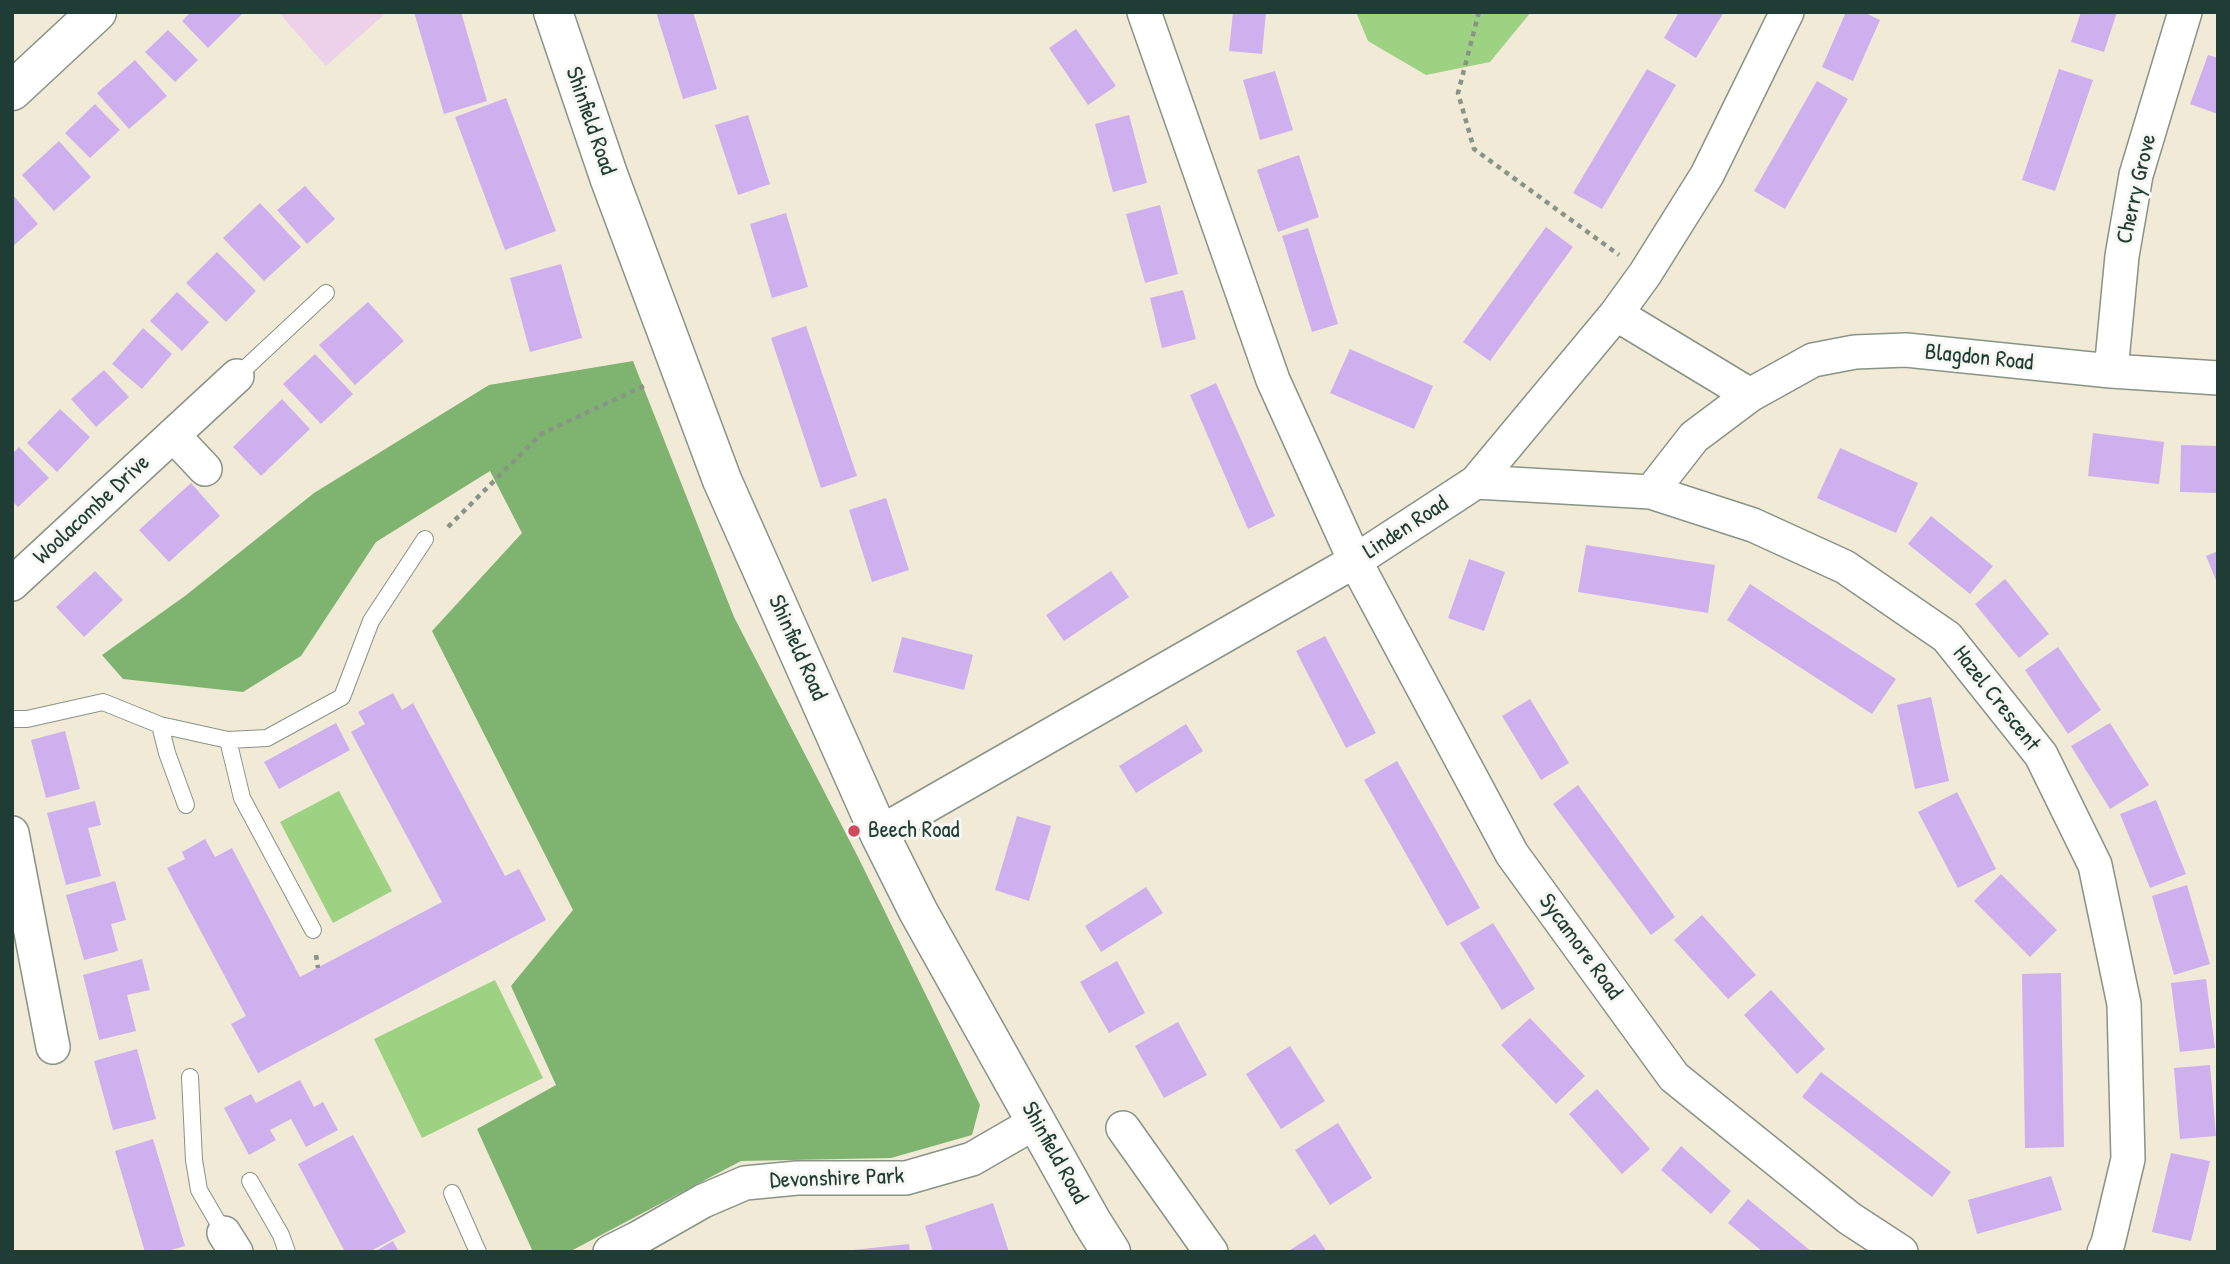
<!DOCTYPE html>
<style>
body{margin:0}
#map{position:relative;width:2230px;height:1264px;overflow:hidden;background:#f1ead7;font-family:"Patrick Hand",sans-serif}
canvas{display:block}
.frame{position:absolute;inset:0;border:14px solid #1f3d34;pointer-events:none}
</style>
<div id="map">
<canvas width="2230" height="1264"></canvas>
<div class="frame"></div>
</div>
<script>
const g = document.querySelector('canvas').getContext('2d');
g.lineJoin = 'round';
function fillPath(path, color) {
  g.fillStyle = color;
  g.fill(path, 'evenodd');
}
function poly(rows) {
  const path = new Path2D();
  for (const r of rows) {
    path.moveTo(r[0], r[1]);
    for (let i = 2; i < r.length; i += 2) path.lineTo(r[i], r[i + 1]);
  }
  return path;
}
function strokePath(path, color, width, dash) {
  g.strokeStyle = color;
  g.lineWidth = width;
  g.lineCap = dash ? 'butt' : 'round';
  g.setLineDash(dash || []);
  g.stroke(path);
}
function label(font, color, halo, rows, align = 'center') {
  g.font = font + ' "Patrick Hand",sans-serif';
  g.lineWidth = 6;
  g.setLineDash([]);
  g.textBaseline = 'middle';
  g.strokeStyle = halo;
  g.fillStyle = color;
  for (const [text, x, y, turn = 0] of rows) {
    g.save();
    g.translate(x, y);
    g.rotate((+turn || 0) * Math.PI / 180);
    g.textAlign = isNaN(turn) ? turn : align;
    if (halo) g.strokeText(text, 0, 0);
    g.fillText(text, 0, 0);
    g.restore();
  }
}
fillPath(poly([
 [278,12,387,12,326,66]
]), '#edd1e9');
fillPath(poly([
 [1356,12,1531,12,1490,62,1426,75,1368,41],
 [339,791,392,891,333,923,280,822],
 [495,980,543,1078,422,1138,374,1039]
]), '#9dd282');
fillPath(poly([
 [633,361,734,617,858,857,980,1105,972,1135,891,1158,741,1161,569,1252,533,1252,477,1129,556,1085,511,986,573,910,432,631,522,533,490,471,376,542,301,656,243,692,123,679,102,655,185,596,314,493,489,385]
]), '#7eb470');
fillPath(poly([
 [191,12,244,12,208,48,182,21],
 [414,12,461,12,487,101,444,114],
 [656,12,693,12,717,89,683,99],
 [1233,12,1266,12,1262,54,1229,51],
 [1679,12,1724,12,1696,58,1664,38],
 [1846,12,1863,12,1880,20,1853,81,1822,67],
 [2081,12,2117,12,2104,52,2071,42],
 [1076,29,1116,86,1088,105,1049,48],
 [168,30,198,60,175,82,145,52],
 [2208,55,2218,58,2218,114,2190,104],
 [135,60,167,96,129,129,97,93],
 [1647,69,1676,85,1602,209,1573,193],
 [2059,69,2093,80,2055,191,2022,180],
 [1275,71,1293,130,1260,140,1243,80],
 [1817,81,1848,99,1785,209,1754,191],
 [506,98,556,231,505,250,455,117],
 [95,104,120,130,90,158,65,133],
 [748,115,770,184,738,195,715,125],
 [1129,115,1147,183,1113,192,1095,124],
 [59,141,91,177,54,211,22,175],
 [1299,155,1319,217,1278,232,1257,170],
 [305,186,335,219,307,244,277,210],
 [12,194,38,224,12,247],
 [260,203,301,247,264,281,223,238],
 [1160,205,1178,274,1145,283,1126,214],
 [786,213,808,287,772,298,750,224],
 [1546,227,1573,247,1490,361,1463,342],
 [1308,228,1338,324,1312,332,1282,236],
 [217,252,256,291,226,322,186,283],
 [561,264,582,338,530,352,510,278],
 [1183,290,1196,339,1162,348,1150,298],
 [177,292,209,322,182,351,150,321],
 [368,302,404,341,355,385,319,345],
 [806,326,857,476,821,488,771,338],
 [143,328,172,354,142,389,112,364],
 [1350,349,1433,386,1414,429,1330,393],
 [315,354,353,394,321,424,283,384],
 [104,370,129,397,96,427,71,399],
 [1216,383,1275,516,1248,529,1190,395],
 [282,399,310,429,261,476,233,447],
 [60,409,90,437,57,472,27,443],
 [2093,433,2164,442,2159,484,2088,476],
 [2181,445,2218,446,2218,493,2180,492],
 [19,447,49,478,18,507,12,501,12,454],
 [1840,448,1918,483,1896,533,1817,498],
 [191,483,220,516,169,562,139,530],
 [886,498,909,570,872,582,849,510],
 [1931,516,1993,566,1970,594,1908,544],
 [1586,545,1715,565,1708,613,1578,592],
 [2218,551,2218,585,2206,556],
 [1469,559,1505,572,1484,631,1448,618],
 [95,571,123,600,84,637,56,607],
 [1111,571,1129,597,1064,641,1046,615],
 [2005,579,2049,634,2019,658,1975,604],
 [1750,584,1896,679,1872,714,1727,620],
 [1325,636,1376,733,1346,748,1296,651],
 [902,637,973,655,964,690,893,672],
 [2058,647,2101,710,2068,734,2025,670],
 [393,693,402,710,413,703,505,876,519,869,546,920,258,1073,231,1024,246,1016,167,868,185,859,182,852,205,839,215,857,232,848,300,977,442,902,351,732,365,724,358,712],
 [1931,697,1949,781,1915,789,1897,705],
 [1530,699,1569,763,1541,780,1502,716],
 [336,723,350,750,279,789,264,762],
 [2110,723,2149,785,2110,809,2071,746],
 [1186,724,1203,751,1136,793,1119,766],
 [65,731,80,789,46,798,31,740],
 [1397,761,1480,908,1447,926,1364,780],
 [1578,785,1675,917,1651,935,1553,804],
 [1957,792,1996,869,1958,888,1918,812],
 [2156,800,2186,874,2150,888,2120,814],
 [95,801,101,825,88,828,101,876,66,885,47,813],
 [1017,816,1051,826,1029,901,995,890],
 [2001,874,2057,930,2030,957,1974,901],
 [115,881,126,920,111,924,118,951,84,960,66,895],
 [2187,885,2210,964,2174,975,2152,896],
 [1146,887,1163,913,1101,952,1085,926],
 [1702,915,1756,975,1728,999,1674,940],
 [1493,923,1535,989,1502,1010,1460,943],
 [142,959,150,990,127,995,136,1031,99,1040,83,975],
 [1117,961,1145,1013,1109,1033,1080,982],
 [2061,973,2064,1147,2025,1148,2022,974],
 [2206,979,2215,1048,2180,1052,2171,983],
 [1771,990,1825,1049,1797,1074,1744,1015],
 [1530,1018,1585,1076,1556,1104,1501,1045],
 [1178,1022,1207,1075,1164,1098,1135,1046],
 [1290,1046,1325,1101,1281,1129,1246,1074],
 [137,1049,156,1119,113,1130,94,1061],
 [2210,1065,2216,1136,2180,1139,2174,1068],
 [1821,1072,1951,1172,1932,1197,1802,1097],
 [300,1080,314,1107,323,1102,338,1130,306,1147,291,1119,270,1130,276,1140,249,1155,224,1108,251,1094,256,1103],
 [1597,1089,1650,1149,1622,1174,1569,1114],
 [1338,1123,1372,1178,1330,1205,1295,1150],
 [353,1135,406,1232,369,1252,345,1252,298,1164],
 [153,1139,185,1246,164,1252,145,1252,115,1151],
 [1681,1146,1731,1191,1711,1214,1661,1170],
 [2171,1153,2210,1161,2191,1241,2152,1232],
 [2051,1176,2062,1210,1977,1234,1968,1200],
 [1748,1199,1783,1228,1812,1252,1763,1252,1728,1223],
 [993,1203,1009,1252,933,1252,925,1226],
 [1315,1234,1327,1252,1287,1252],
 [393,1241,399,1252,374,1252],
 [909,1244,910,1252,854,1252,853,1250]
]), '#ceb0ee');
const lane = poly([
 [237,376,326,293],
 [12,719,27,719,103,702,160,725,228,740,267,738,342,697,371,621,425,539],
 [160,725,167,753,186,805],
 [228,740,242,798,313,930],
 [190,1077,194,1160,199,1190,224,1233],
 [250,1181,281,1235,287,1252],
 [452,1193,478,1252]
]);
const street = poly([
 [1144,12,1273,380,1355,561,1512,854,1674,1077,1849,1218,1901,1252],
 [1616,314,1750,395],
 [2111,371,2122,256,2136,175,2185,12],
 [173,435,205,469],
 [1476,482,1651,492,1753,525,1845,567,1947,637,2041,755,2095,865,2124,1004,2128,1159,2108,1243,2104,1252],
 [1651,492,1694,437,1750,395,1813,360,1855,352,1906,350,2111,371,2218,378],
 [12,584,237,376],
 [12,833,53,1047],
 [879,833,1355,561,1476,482,1616,314,1645,274,1707,175,1787,12],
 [1123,1128,1211,1252],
 [224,1233,236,1252],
 [610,1252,638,1238,703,1201,745,1183,797,1178,906,1178,972,1159,1036,1122]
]);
const secondary = poly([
 [12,91,97,12]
]);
const primary = poly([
 [553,12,609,177,722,480,879,833,918,911,1092,1222,1111,1252]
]);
strokePath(lane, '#889486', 18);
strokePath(street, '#889486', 36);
strokePath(secondary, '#889486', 41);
strokePath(primary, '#889486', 41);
strokePath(poly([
 [1479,12,1458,93,1474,149,1619,255],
 [448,527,541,434,648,384],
 [316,955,318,968]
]), '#889486', 4.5, [5, 5]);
strokePath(lane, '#fff', 16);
strokePath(street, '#fff', 33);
strokePath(secondary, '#fff', 38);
strokePath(primary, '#fff', 38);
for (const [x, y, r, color] of [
 [854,831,7,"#d1495b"]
]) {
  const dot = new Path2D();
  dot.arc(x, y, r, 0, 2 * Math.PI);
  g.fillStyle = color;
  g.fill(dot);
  strokePath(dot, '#f6f6f2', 2.5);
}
label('23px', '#1f3d34', '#f6f6f2', [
 ["Shinfield Road",590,121,71],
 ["Cherry Grove",2137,189,-77],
 ["Blagdon Road",1979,358,6],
 ["Woolacombe Drive",92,510,-43],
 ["Linden Road",1406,528,-33],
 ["Shinfield Road",797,648,66],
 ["Hazel Crescent",1996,699,52],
 ["Sycamore Road",1580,947,54],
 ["Shinfield Road",1054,1153,61],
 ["Devonshire Park",837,1179,-2]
]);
label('23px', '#1f3d34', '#f6f6f2', [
 ["Beech Road",868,831]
], 'left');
</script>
